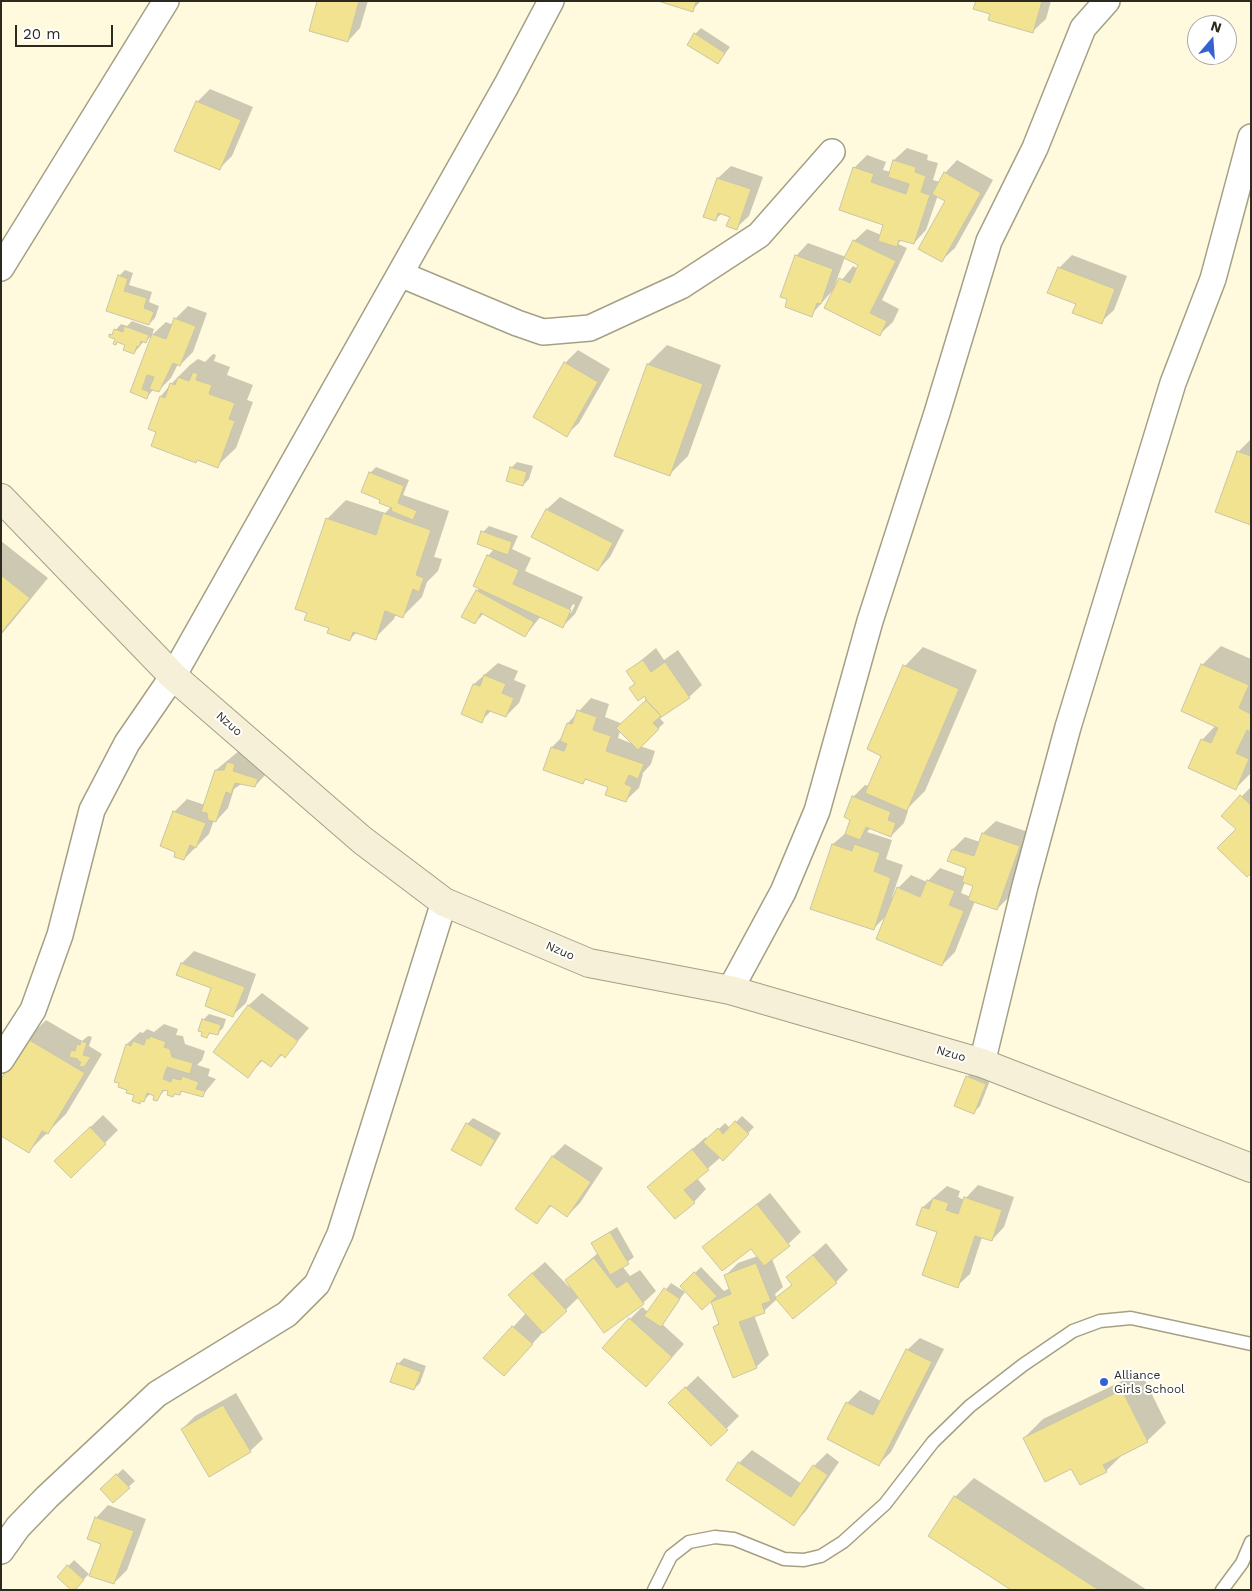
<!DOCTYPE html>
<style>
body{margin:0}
#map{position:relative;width:1252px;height:1591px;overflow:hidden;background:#fffade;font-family:"Work Sans",sans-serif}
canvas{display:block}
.frame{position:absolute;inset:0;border:2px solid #2c2a1f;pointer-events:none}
.north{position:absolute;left:1187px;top:15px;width:50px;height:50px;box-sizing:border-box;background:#fff;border:1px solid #abaaa5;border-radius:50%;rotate:18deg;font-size:14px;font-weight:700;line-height:20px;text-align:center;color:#2c2a1f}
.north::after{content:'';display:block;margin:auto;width:18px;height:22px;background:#3561d1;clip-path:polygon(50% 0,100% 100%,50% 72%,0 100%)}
.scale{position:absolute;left:15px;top:25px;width:98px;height:22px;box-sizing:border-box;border:2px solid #2c2a1f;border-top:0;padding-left:6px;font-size:15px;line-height:18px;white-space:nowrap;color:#2c2a1f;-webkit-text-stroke:4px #fff;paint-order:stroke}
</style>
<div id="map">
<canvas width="1252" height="1591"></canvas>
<div class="frame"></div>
<div class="north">N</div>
<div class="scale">20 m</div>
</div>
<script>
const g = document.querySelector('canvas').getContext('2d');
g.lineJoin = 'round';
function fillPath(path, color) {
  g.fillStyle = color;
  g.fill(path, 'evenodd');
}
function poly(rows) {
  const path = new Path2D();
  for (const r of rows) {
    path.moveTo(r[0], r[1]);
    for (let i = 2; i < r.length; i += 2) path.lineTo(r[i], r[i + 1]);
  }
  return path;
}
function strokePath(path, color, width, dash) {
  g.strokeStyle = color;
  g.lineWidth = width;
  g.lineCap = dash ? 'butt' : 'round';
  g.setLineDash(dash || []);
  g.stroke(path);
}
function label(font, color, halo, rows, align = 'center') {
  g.font = font + ' "Work Sans",sans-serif';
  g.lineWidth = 4;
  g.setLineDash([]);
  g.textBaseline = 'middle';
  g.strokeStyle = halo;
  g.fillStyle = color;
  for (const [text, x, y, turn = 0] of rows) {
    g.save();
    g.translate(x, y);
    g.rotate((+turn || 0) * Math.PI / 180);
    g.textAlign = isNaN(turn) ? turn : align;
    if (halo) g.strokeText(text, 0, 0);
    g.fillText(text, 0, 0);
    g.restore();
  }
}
fillPath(poly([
 [318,1,368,1,360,28,348,41],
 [663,1,701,1,692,10],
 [977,1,1051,1,1046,19,1033,31,991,13],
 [701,28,730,47,718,63,695,34],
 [210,89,253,107,232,156,219,169,197,102],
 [907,148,928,155,927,160,938,163,933,180,940,182,945,173,957,160,993,180,955,248,942,260,947,200,938,195,926,230,914,243,902,239,898,244,907,248,882,300,899,309,893,322,880,334,834,289,811,315,796,256,808,243,846,257,854,241,867,229,881,235,885,224,854,168,867,155,886,162,883,170,891,172,894,160],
 [845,257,860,265,858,269,853,266,837,286,835,285],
 [731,166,763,177,749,216,736,228,732,216,722,213,715,220,705,216,718,178],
 [1072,255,1127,276,1114,310,1101,322,1078,303,1059,268],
 [125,270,133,273,129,285,152,292,149,302,159,306,155,318,149,324,107,310,119,276],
 [188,306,207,313,193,352,180,365,178,364,171,378,158,391,154,389,147,397,131,391,153,334,166,322,173,325,175,319],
 [132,321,154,329,152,335,146,341,144,341,134,353,127,345,111,335,121,324,127,326],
 [667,345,721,365,688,456,669,475,615,455,648,364],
 [578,350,610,369,579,423,566,435,565,363],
 [213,354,216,355,214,361,230,367,227,375,253,385,247,400,253,402,236,448,217,466,150,428,161,396,171,384,190,365,198,359,205,362],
 [1251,439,1251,524,1238,452],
 [517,462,533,466,529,479,523,485,511,468],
 [376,467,409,480,403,495,449,511,434,557,442,559,438,571,427,582,422,597,403,616,396,614,394,619,375,638,357,632,350,639,330,627,327,519,346,500,385,513,391,507,370,473],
 [560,497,624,530,610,557,598,570,533,536,547,509],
 [489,526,518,536,512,549,531,558,525,571,583,597,575,614,563,626,541,616,525,636,484,613,475,623,477,591,480,588,488,556,494,549,483,532],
 [573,604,575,605,571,613,568,613],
 [1,541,48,578,1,635],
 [1221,646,1251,659,1251,773,1236,788,1202,740,1216,725,1202,665],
 [923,647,977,670,925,791,906,810,908,811,904,823,891,836,871,828,867,832,892,840,886,859,903,865,892,897,894,897,898,888,911,875,927,882,940,868,965,877,968,867,953,849,965,837,980,842,983,833,996,821,1031,833,1010,896,997,909,975,901,955,952,942,965,887,915,873,929,811,908,833,844,847,832,852,819,853,797,865,785,869,786,882,755,869,749,905,666],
 [965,882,975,886,971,897,961,893],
 [656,648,664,660,678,650,702,685,689,697,658,716,664,723,640,746,655,751,651,764,642,774,643,774,639,788,626,800,610,786,587,778,583,782,552,747,563,736,568,723,591,698,609,704,605,717,623,724,647,700,646,694,630,688,635,683,628,671],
 [620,731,633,744,618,738],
 [498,663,518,671,514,680,526,685,519,703,506,716,492,710,481,721,463,713,474,684],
 [240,750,247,752,245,758,270,766,267,773,255,786,244,782,234,789,228,808,216,821,214,820,209,834,184,859,174,812,187,799,205,805,216,770],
 [1251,787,1251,871,1237,829,1223,815],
 [194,951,256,974,246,1003,233,1015,213,987,182,963],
 [262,993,309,1028,285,1056,283,1054,271,1066,263,1060,248,1076,214,1052,249,1005],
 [209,1014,226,1019,223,1028,217,1034,211,1032,207,1036,203,1020],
 [46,1020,82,1041,88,1036,92,1037,89,1046,102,1054,66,1114,29,1151,27,1039],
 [164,1024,178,1029,176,1035,183,1036,185,1044,205,1051,202,1060,197,1065,210,1069,208,1076,216,1079,202,1096,183,1090,179,1094,166,1089,156,1099,156,1095,151,1093,143,1101,135,1094,127,1044,140,1032,143,1033,147,1029,154,1032],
 [973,1071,991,1078,980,1106,974,1112,967,1077],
 [103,1115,118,1130,71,1177,68,1149],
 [742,1116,754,1127,723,1159,721,1157,697,1178,706,1189,694,1202,649,1187,706,1137,708,1140,725,1123,730,1128],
 [473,1118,501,1133,486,1158,480,1164,467,1124],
 [565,1144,603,1168,580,1203,567,1216,552,1205,537,1222,553,1156],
 [978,1185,1014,1197,1004,1227,992,1240,982,1237,970,1274,957,1286,938,1231,918,1225,923,1207,947,1186,960,1191,958,1197,964,1200],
 [770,1193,801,1232,772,1259,783,1287,775,1294,777,1299,793,1283,788,1277,826,1243,848,1270,836,1282,777,1299,764,1311,754,1315,769,1355,756,1367,714,1327,720,1322,711,1300,682,1286,701,1267,724,1291,730,1288,725,1276,738,1263,758,1256,751,1247,704,1247],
 [617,1227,634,1257,622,1266,630,1276,640,1270,656,1291,643,1303,579,1297,543,1332,516,1362,485,1358,526,1313,522,1282,545,1262,570,1288,566,1280,598,1253,592,1243],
 [671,1283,685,1292,662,1324,684,1344,658,1373,630,1319,642,1307,648,1312],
 [920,1338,944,1349,891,1452,879,1464,847,1403,860,1390,881,1401,907,1350],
 [404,1358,426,1366,420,1383,414,1389,398,1364],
 [1141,1372,1166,1423,1147,1441,1125,1452,1106,1471,1072,1467,1024,1438,1043,1419],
 [698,1376,739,1416,711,1444,670,1403],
 [236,1393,263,1439,250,1451,182,1429,195,1416],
 [752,1450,802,1484,814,1466,827,1453,839,1462,806,1511,793,1524,728,1480,739,1463],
 [123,1469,135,1481,113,1501,102,1489],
 [974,1478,1147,1590,1013,1590,930,1536,955,1497],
 [108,1505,146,1519,127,1570,114,1583,96,1518],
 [74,1560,89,1574,73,1590,58,1577]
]), '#0003');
const building = poly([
 [317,1,359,1,348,42,309,31,317,1],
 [658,1,696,1,693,12,658,1],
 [976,1,1042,1,1033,33,988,20,990,14,973,9,976,1],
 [694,33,725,53,718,64,687,45,694,33],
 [196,101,241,120,220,170,174,151,196,101],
 [893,160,916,167,915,172,926,176,921,192,930,195,914,244,899,240,897,247,878,241,883,225,839,210,853,167,874,174,871,182,906,194,909,184,888,177,893,160],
 [944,172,981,193,942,262,918,249,945,201,932,194,944,172],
 [717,178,751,189,737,230,726,226,730,217,718,213,716,221,703,217,717,178],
 [853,240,896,261,870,313,887,321,880,336,824,308,839,278,850,283,858,265,844,258,853,240],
 [795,255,833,269,821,304,817,303,812,317,785,307,787,299,780,297,795,255],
 [1058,267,1115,289,1102,324,1072,313,1076,304,1047,293,1058,267],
 [118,275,128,279,124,291,147,298,144,308,154,312,149,325,106,311,118,275],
 [174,318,196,326,180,366,173,363,159,392,149,389,154,377,147,375,142,389,149,392,147,399,130,392,152,334,166,339,174,318],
 [124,326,149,335,146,343,141,341,139,347,137,346,134,354,123,350,125,345,117,342,116,345,113,344,115,339,109,337,109,334,112,335,114,329,123,332,124,326],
 [564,362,598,382,567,437,533,417,564,362],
 [647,364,703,384,670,476,614,456,647,364],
 [193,372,198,374,196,380,212,385,209,394,235,403,229,419,235,421,218,468,197,460,196,463,151,446,156,432,148,429,160,396,165,398,170,383,175,385,178,377,189,381,193,372],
 [1237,451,1251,456,1251,525,1215,512,1237,451],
 [510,467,527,472,523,486,506,481,510,467],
 [369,472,404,486,398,503,417,511,413,520,391,511,392,508,379,503,380,500,361,492,369,472],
 [546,509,613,543,598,571,531,537,546,509],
 [383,513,431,530,416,575,424,578,419,592,413,589,403,618,385,611,376,640,353,632,350,641,327,633,329,628,304,620,307,613,295,609,326,518,376,535,383,513],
 [481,531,512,542,508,555,477,544,481,531],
 [487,555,519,570,513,584,571,610,563,628,473,586,487,555],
 [1,575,30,598,1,633,1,575],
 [476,590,534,622,525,637,481,613,475,624,461,617,476,590],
 [643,660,651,672,665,662,690,698,660,718,661,716,646,700,645,696,638,701,629,688,635,684,626,671,643,660],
 [1201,664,1249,685,1239,708,1251,714,1251,732,1247,730,1236,753,1249,759,1236,790,1188,768,1201,739,1211,743,1218,728,1181,711,1201,664],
 [903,665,959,689,907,811,865,793,881,756,867,749,903,665],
 [484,675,506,684,502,693,514,698,506,717,487,710,482,723,461,714,473,684,480,686,484,675],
 [646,700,661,716,653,723,659,729,638,750,616,728,646,700],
 [577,710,597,717,593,730,611,736,606,751,644,764,638,779,629,775,625,784,632,787,626,802,605,795,608,787,585,779,583,784,543,770,551,747,564,751,567,744,560,741,567,723,572,724,577,710],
 [227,762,235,764,233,771,258,779,255,787,235,783,231,794,226,792,216,822,208,820,207,813,201,812,215,770,224,770,227,762],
 [1240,795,1251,805,1251,873,1247,877,1217,848,1236,829,1221,816,1240,795],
 [852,796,891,812,888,820,896,823,891,837,866,827,860,840,845,834,850,820,844,817,852,796],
 [173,811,206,823,196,848,190,845,184,860,174,857,175,852,160,846,173,811],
 [982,833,1020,846,997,910,968,900,973,886,962,882,966,868,947,861,952,849,974,856,982,833],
 [832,844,852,851,854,844,880,853,874,871,891,878,874,930,810,909,832,844],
 [927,880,955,891,949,905,964,911,942,966,876,939,897,887,920,897,927,880],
 [181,963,245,987,233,1017,205,1006,211,988,176,975,181,963],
 [248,1005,298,1041,285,1058,281,1054,271,1067,261,1060,248,1078,213,1052,248,1005],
 [202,1019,221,1025,218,1035,209,1033,207,1038,201,1036,202,1032,198,1031,202,1019],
 [150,1036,166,1042,164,1047,170,1049,172,1057,193,1063,190,1074,167,1067,163,1079,171,1082,172,1078,181,1080,182,1076,199,1082,196,1089,205,1091,203,1097,181,1091,180,1095,174,1094,173,1097,167,1095,168,1091,163,1090,157,1101,153,1100,154,1096,147,1093,144,1102,141,1101,140,1104,132,1101,134,1095,126,1093,127,1090,118,1087,119,1083,114,1082,126,1044,131,1046,133,1041,144,1045,146,1038,149,1039,150,1036],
 [26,1038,85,1073,48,1134,42,1131,29,1153,1,1136,1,1079,26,1038],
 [81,1041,87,1043,83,1055,91,1057,84,1067,79,1066,81,1062,78,1061,78,1059,69,1057,71,1050,75,1051,77,1044,80,1045,81,1041],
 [966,1076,986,1084,974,1114,954,1106,966,1076],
 [735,1121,749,1134,723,1161,703,1142,718,1128,723,1134,735,1121],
 [466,1123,495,1140,481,1166,451,1150,466,1123],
 [90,1127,106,1144,71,1178,54,1161,90,1127],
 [692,1149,709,1170,684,1190,695,1203,675,1219,647,1187,692,1149],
 [552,1156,591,1182,567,1217,550,1205,537,1224,515,1209,552,1156],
 [964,1197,1002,1210,992,1241,975,1236,958,1288,922,1275,937,1232,916,1225,922,1207,929,1209,933,1198,949,1203,946,1210,958,1214,964,1197],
 [757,1204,790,1246,764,1266,751,1249,722,1271,702,1247,757,1204],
 [610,1232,629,1264,610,1275,591,1243,610,1232],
 [813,1255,837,1283,793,1319,775,1298,792,1285,786,1277,813,1255],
 [594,1258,617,1288,627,1281,644,1304,604,1333,565,1280,594,1258],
 [756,1263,771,1301,762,1304,765,1313,739,1322,757,1368,733,1378,713,1327,719,1324,711,1302,731,1294,724,1275,756,1263],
 [694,1272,717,1296,702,1310,680,1286,694,1272],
 [532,1273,567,1311,543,1333,508,1295,532,1273],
 [664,1288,680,1299,661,1327,644,1316,664,1288],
 [629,1318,672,1357,646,1387,602,1348,629,1318],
 [512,1326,533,1344,504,1376,483,1358,512,1326],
 [906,1349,932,1362,879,1466,827,1439,846,1402,873,1415,906,1349],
 [397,1363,421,1372,414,1390,390,1382,397,1363],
 [685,1387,728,1430,711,1446,668,1403,685,1387],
 [1122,1390,1148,1442,1103,1465,1107,1472,1080,1485,1071,1469,1045,1482,1023,1438,1122,1390],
 [223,1405,251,1452,209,1477,181,1429,223,1405],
 [738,1462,791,1497,813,1465,828,1475,794,1526,726,1480,738,1462],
 [116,1474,130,1488,113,1503,100,1489,116,1474],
 [954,1496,1099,1590,1011,1590,928,1536,954,1496],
 [95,1517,134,1531,114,1584,89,1576,101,1544,87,1539,95,1517],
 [67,1565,84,1580,75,1590,71,1590,57,1577,67,1565]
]);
fillPath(building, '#f1e38f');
strokePath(building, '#c9c5aa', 1);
const lane = poly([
 [654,1590,671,1556,689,1542,715,1537,734,1539,784,1559,804,1560,821,1556,843,1542,885,1504,933,1442,970,1406,1023,1365,1073,1331,1100,1321,1131,1318,1251,1344],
 [1222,1590,1242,1563,1251,1542]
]);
const street = poly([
 [1,268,166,1],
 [400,274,517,323,543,332,590,328,681,286,759,235,832,152],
 [730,990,783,892,817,811,870,621,937,413,989,241,1035,148,1083,28,1107,1],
 [1,1060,33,1010,60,935,92,810,127,743,173,676,506,86,551,1],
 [982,1063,1025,886,1068,727,1173,383,1213,279,1251,137],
 [1,1551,18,1527,47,1497,157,1394,287,1314,317,1284,340,1234,444,902]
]);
const secondary = poly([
 [1,498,173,676,362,840,444,902,589,963,730,990,982,1063,1251,1168]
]);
strokePath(lane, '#a4a085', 15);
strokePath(street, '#a4a085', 28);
strokePath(secondary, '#a4a085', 30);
strokePath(lane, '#fff', 12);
strokePath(street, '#fff', 25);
strokePath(secondary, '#f5f0d7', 28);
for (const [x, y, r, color] of [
 [1104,1382,5,"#3561d1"]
]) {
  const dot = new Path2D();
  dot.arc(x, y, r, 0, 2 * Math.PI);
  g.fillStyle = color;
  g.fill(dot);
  strokePath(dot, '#fff', 2);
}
label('12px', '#2c2a1f', '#fff', [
 ["Nzuo",229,724,41],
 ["Nzuo",560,951,23],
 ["Nzuo",951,1054,16]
]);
label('12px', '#2c2a1f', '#fff', [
 ["Alliance",1114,1375],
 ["Girls School",1114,1389]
], 'left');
</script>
